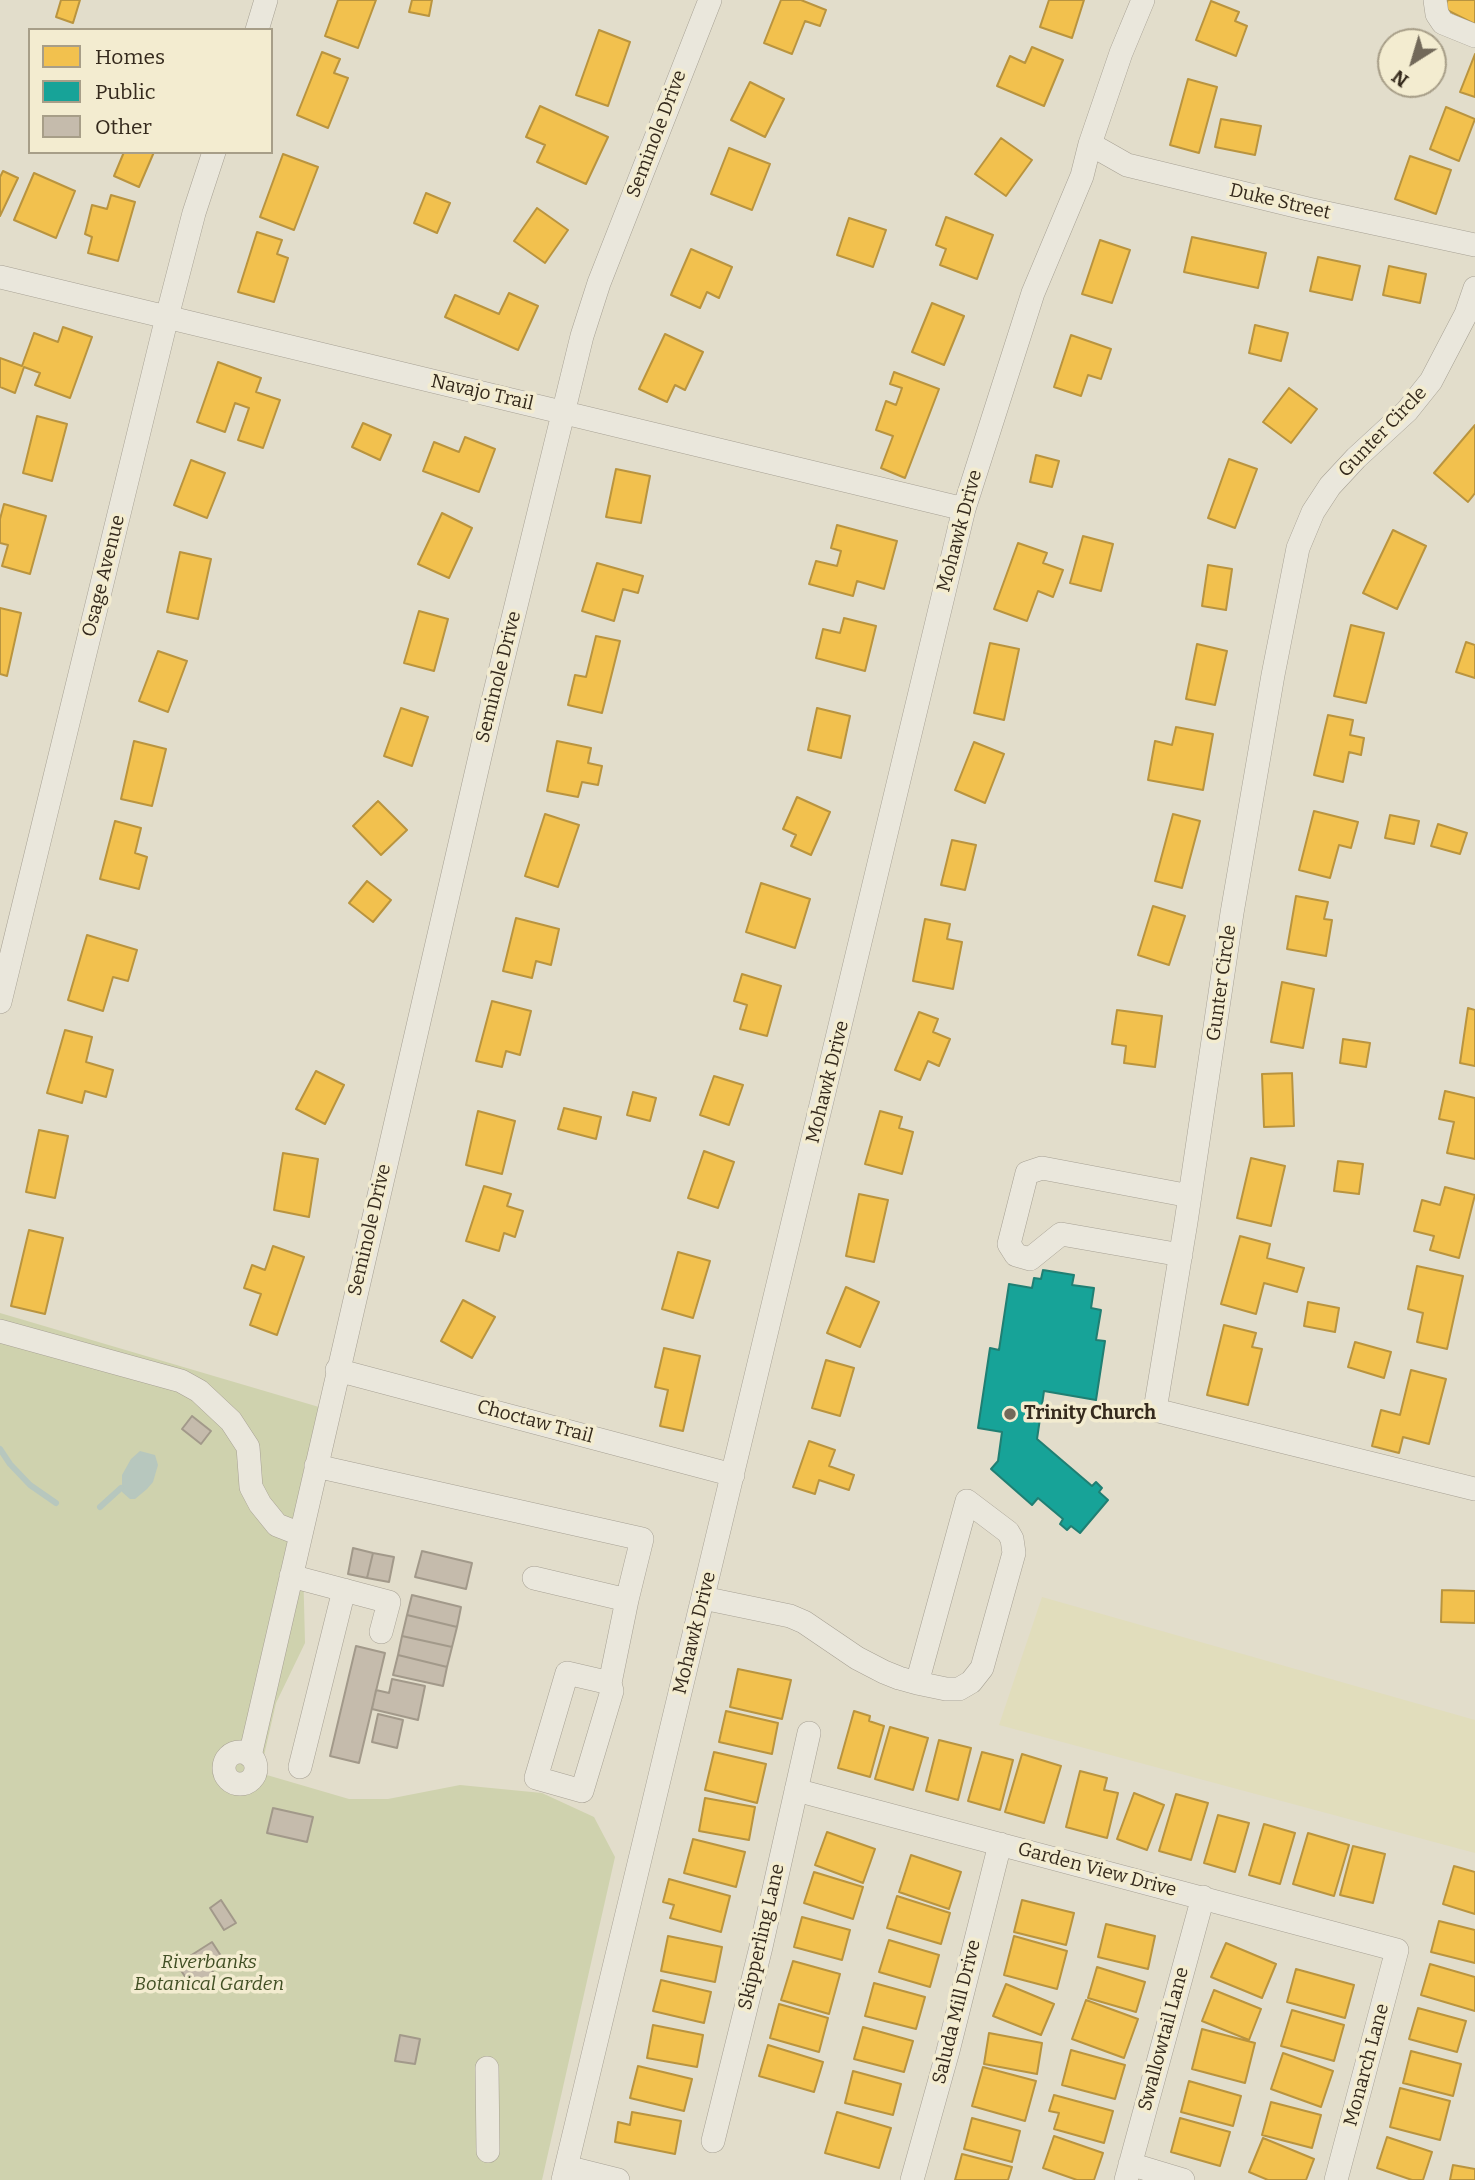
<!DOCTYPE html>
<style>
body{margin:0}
#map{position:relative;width:1475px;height:2180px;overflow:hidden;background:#e2ddcb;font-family:Bitter,serif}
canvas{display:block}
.legend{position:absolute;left:28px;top:28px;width:245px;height:126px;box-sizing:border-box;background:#f3ecd0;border:2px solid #a79e88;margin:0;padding:9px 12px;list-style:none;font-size:21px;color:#352a1d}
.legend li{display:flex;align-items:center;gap:14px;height:35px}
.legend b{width:35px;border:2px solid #a79e88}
.north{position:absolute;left:1377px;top:28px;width:70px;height:70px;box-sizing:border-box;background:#f3ecd0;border:2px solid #a79e88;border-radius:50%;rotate:217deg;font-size:19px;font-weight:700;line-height:28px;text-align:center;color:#352a1d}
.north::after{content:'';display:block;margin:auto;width:24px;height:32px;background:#72695a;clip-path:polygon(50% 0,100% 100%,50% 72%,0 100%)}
</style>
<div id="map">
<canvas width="1475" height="2180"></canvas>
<ul class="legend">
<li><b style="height:19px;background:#f2c14e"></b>Homes</li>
<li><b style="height:19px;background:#17a398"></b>Public</li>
<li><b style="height:19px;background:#c5bbac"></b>Other</li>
</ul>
<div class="north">N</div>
</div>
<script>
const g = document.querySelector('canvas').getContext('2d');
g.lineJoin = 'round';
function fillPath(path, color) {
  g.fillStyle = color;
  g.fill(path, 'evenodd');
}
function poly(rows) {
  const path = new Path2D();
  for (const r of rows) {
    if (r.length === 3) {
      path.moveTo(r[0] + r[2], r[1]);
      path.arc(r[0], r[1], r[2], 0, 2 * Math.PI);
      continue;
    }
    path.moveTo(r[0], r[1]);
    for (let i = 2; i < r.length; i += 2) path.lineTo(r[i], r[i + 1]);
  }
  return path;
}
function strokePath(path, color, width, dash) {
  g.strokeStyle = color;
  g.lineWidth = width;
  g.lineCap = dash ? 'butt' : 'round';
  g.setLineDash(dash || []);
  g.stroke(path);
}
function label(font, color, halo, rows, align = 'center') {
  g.font = font + ' Bitter,serif';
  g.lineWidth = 7;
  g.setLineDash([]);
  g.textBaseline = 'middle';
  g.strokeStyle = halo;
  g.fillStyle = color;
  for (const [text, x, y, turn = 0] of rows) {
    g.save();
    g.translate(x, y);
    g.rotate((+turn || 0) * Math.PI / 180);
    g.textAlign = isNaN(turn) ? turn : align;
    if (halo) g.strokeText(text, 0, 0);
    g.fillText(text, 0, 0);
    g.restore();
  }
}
fillPath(poly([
 [1042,1597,1475,1720,1475,1853,999,1725]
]), '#e1ddbc');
fillPath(poly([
 [0,1313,319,1407,301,1483,305,1643,276,1703,260,1773,349,1799,388,1799,460,1785,542,1793,594,1817,615,1857,542,2180,0,2180]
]), '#cfd2ae');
fillPath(poly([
 [140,1451,155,1455,158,1465,153,1482,147,1489,135,1499,130,1499,122,1492,122,1475,131,1459]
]), '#b7c7be');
const homes = poly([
 [61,0,80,0,73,23,56,17,61,0],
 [338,0,376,0,358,48,325,36,338,0],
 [412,0,432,0,429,16,409,12,412,0],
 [781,0,801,0,826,10,820,26,805,21,792,54,764,43,781,0],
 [1049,0,1084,0,1072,38,1040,27,1049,0],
 [1448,0,1475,0,1475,24,1443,8,1448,0],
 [1211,1,1239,12,1235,21,1247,26,1236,56,1196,40,1211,1],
 [599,30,630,42,608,106,576,95,599,30],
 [1032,47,1063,60,1044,106,997,86,1010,56,1025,63,1032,47],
 [322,52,340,59,334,73,348,78,328,128,297,115,322,52],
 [1475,54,1475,97,1460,92,1475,54],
 [1188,79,1217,87,1199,153,1170,145,1188,79],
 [750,82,784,99,765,137,731,120,750,82],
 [540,106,608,137,586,184,537,162,545,145,526,137,540,106],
 [1446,107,1475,119,1459,161,1430,149,1446,107],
 [1221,119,1261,126,1255,155,1215,147,1221,119],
 [1001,138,1032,160,1006,196,975,174,1001,138],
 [729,148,770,164,752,210,711,194,729,148],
 [124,152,154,152,139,187,114,176,124,152],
 [283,154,318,167,294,230,260,217,283,154],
 [1410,156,1451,170,1436,214,1395,199,1410,156],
 [3,171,18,178,0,216,0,177,3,171],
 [34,173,75,191,56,238,14,220,34,173],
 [426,193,450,203,437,233,414,223,426,193],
 [111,195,135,202,118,261,88,253,92,237,85,234,92,205,107,209,111,195],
 [537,208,568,230,545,263,514,241,537,208],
 [946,217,993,235,977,279,940,265,946,249,936,245,946,217],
 [849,218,886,230,873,267,837,255,849,218],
 [257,232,282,240,277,254,288,258,274,302,238,292,257,232],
 [1192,237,1266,253,1258,288,1184,272,1192,237],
 [1100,240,1130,250,1112,303,1082,294,1100,240],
 [691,249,732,267,719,298,707,292,700,308,671,295,691,249],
 [1318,257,1360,266,1352,300,1310,291,1318,257],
 [1389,266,1426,274,1420,303,1383,295,1389,266],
 [509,293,538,306,518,350,445,317,455,295,499,314,509,293],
 [932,303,964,316,944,365,912,352,932,303],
 [1255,325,1288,333,1281,361,1249,353,1255,325],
 [63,327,92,337,70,398,35,385,40,373,24,367,15,393,0,387,0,358,22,366,34,333,58,342,63,327],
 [665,334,703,352,685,390,675,385,667,402,639,389,665,334],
 [1071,335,1111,349,1101,379,1088,375,1081,396,1054,387,1071,335],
 [218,362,261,378,256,392,280,400,263,448,238,440,249,408,235,403,225,432,197,422,218,362],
 [894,372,939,389,905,478,881,468,893,436,876,430,886,401,896,405,902,388,890,384,894,372],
 [1289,388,1317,409,1291,443,1263,422,1289,388],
 [37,416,67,424,52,481,23,473,37,416],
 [363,423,391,435,380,460,352,447,363,423],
 [1475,425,1475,493,1468,502,1434,473,1475,425],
 [465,437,495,449,479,492,423,471,434,442,459,452,465,437],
 [1036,455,1059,461,1052,487,1030,482,1036,455],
 [1229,459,1257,469,1235,528,1208,518,1229,459],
 [191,460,225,473,207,518,174,505,191,460],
 [616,469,650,476,641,523,606,517,616,469],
 [4,504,46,516,30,574,2,566,8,545,0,543,0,519,4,504],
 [442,513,472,528,449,578,418,564,442,513],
 [837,525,897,541,884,589,857,581,853,596,809,584,816,561,837,566,841,551,831,548,837,525],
 [1393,530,1426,546,1397,609,1363,593,1393,530],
 [1083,536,1113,544,1101,591,1070,583,1083,536],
 [1018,543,1047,553,1043,563,1063,570,1053,597,1038,591,1027,621,994,609,1018,543],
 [180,552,211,559,198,619,167,612,180,552],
 [597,563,643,576,638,593,623,589,614,621,582,611,597,563],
 [1208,565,1232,569,1226,610,1202,606,1208,565],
 [0,608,21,613,7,676,0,674,0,608],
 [419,611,448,619,434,671,404,663,419,611],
 [844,618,876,626,865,671,816,658,823,629,840,633,844,618],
 [1351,625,1384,633,1366,703,1334,696,1351,625],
 [596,636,620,641,602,713,568,705,575,675,586,677,596,636],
 [1466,642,1475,645,1475,678,1456,672,1466,642],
 [990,643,1019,649,1004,720,974,713,990,643],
 [1197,644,1227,651,1215,705,1186,699,1197,644],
 [158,651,187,661,168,712,139,701,158,651],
 [401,708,428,717,412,766,384,756,401,708],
 [817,708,850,716,841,758,808,750,817,708],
 [1328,715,1353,720,1350,735,1364,738,1361,755,1349,752,1343,782,1314,775,1328,715],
 [1176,727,1213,734,1203,790,1148,780,1155,741,1172,745,1176,727],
 [134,741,166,749,152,806,121,799,134,741],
 [557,741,591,748,588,763,602,766,598,785,582,782,578,797,547,791,557,741],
 [974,742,1004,754,985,803,955,790,974,742],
 [797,797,830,812,811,855,791,846,796,835,783,829,797,797],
 [378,801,407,830,381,855,353,826,378,801],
 [1314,811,1358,822,1351,848,1339,845,1330,878,1299,870,1314,811],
 [545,814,579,825,558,887,525,876,545,814],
 [1173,814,1200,821,1182,888,1155,881,1173,814],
 [1390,815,1419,821,1414,844,1385,838,1390,815],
 [115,821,141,828,135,853,147,857,139,889,100,879,115,821],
 [1438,824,1467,833,1460,854,1431,846,1438,824],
 [952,840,976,845,965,890,941,885,952,840],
 [367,881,391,900,373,922,349,903,367,881],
 [761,883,810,899,795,948,746,932,761,883],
 [1296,896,1328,902,1324,919,1332,920,1326,956,1287,949,1296,896],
 [1153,906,1185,916,1169,965,1138,955,1153,906],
 [516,918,559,929,551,965,536,961,532,978,503,971,516,918],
 [925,919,950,924,947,939,962,942,953,989,913,981,925,919],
 [87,935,137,950,128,981,113,977,103,1011,68,1000,87,935],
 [742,974,781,986,767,1036,740,1029,747,1005,734,1001,742,974],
 [1282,982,1314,989,1303,1048,1271,1042,1282,982],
 [492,1001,531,1011,520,1055,506,1051,502,1067,476,1061,492,1001],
 [1468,1008,1475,1010,1475,1066,1460,1063,1468,1008],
 [1117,1010,1162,1016,1155,1067,1124,1063,1126,1046,1112,1044,1117,1010],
 [919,1012,938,1019,933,1032,950,1039,939,1066,928,1061,920,1080,895,1070,919,1012],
 [65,1030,92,1037,86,1062,113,1070,106,1097,85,1091,82,1103,47,1093,65,1030],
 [1343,1039,1370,1043,1366,1067,1340,1063,1343,1039],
 [316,1071,344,1085,325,1124,296,1109,316,1071],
 [1292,1073,1294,1126,1264,1127,1262,1074,1292,1073],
 [714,1076,743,1085,729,1125,700,1115,714,1076],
 [1445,1091,1475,1098,1475,1159,1447,1153,1454,1122,1439,1119,1445,1091],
 [633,1092,656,1098,650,1121,627,1115,633,1092],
 [564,1108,601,1117,596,1139,558,1129,564,1108],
 [478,1111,515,1121,502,1174,466,1165,478,1111],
 [880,1111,902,1117,899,1128,913,1132,902,1174,865,1164,880,1111],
 [39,1130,68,1136,55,1198,26,1192,39,1130],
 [704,1151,734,1162,718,1208,688,1198,704,1151],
 [283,1153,318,1159,309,1217,274,1210,283,1153],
 [1251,1158,1285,1166,1271,1226,1237,1218,1251,1158],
 [1338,1161,1363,1164,1359,1194,1334,1191,1338,1161],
 [484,1186,511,1194,507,1206,523,1211,515,1237,504,1233,499,1251,466,1241,484,1186],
 [1445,1187,1475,1195,1459,1258,1430,1250,1434,1236,1414,1231,1422,1200,1440,1205,1445,1187],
 [859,1194,888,1200,874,1262,846,1256,859,1194],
 [29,1230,63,1238,45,1314,11,1306,29,1230],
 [1240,1236,1270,1244,1267,1258,1304,1268,1297,1292,1264,1283,1256,1314,1221,1304,1240,1236],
 [273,1246,304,1257,277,1335,250,1325,261,1294,244,1288,252,1265,265,1270,273,1246],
 [678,1252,710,1261,693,1318,662,1309,678,1252],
 [1417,1266,1463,1276,1447,1349,1417,1342,1423,1313,1408,1309,1417,1266],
 [846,1287,879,1302,860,1347,827,1333,846,1287],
 [463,1300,495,1317,472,1358,441,1341,463,1300],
 [1308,1302,1339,1308,1335,1332,1304,1326,1308,1302],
 [1224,1325,1256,1333,1252,1347,1262,1349,1248,1405,1207,1395,1224,1325],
 [1355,1342,1391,1352,1384,1378,1348,1367,1355,1342],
 [664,1348,700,1356,683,1431,660,1426,668,1390,655,1387,664,1348],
 [826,1360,854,1368,840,1416,812,1408,826,1360],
 [1411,1370,1446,1379,1429,1444,1403,1437,1399,1453,1372,1446,1381,1410,1400,1415,1411,1370],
 [809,1441,835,1450,829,1466,854,1475,849,1490,819,1480,815,1494,793,1487,809,1441],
 [1442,1590,1475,1591,1475,1623,1441,1622,1442,1590],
 [738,1669,791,1680,782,1719,730,1707,738,1669],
 [726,1711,778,1723,772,1754,719,1742,726,1711],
 [854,1711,870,1716,869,1721,884,1726,870,1777,838,1768,854,1711],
 [890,1727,928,1738,913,1790,875,1779,890,1727],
 [939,1740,971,1748,958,1800,926,1791,939,1740],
 [714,1752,766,1764,757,1803,705,1790,714,1752],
 [982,1752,1013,1760,1000,1810,968,1801,982,1752],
 [1022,1754,1061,1766,1044,1823,1005,1812,1022,1754],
 [1080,1771,1107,1778,1104,1790,1118,1793,1107,1838,1066,1827,1080,1771],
 [1134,1793,1164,1805,1147,1850,1117,1839,1134,1793],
 [1176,1794,1208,1803,1191,1860,1159,1851,1176,1794],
 [705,1798,755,1807,749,1840,699,1831,705,1798],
 [1218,1815,1249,1823,1235,1872,1204,1863,1218,1815],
 [1264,1824,1295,1833,1280,1884,1249,1875,1264,1824],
 [827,1832,875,1849,863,1883,815,1865,827,1832],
 [1308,1833,1349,1845,1334,1896,1293,1884,1308,1833],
 [693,1839,745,1852,736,1887,684,1873,693,1839],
 [1353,1846,1385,1854,1373,1903,1340,1895,1353,1846],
 [911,1855,961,1872,949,1909,899,1892,911,1855],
 [1454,1866,1475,1872,1475,1914,1443,1904,1454,1866],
 [814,1872,863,1887,853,1919,804,1903,814,1872],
 [669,1879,730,1896,721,1932,670,1918,674,1905,663,1902,669,1879],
 [897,1896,950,1913,941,1944,887,1928,897,1896],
 [1022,1900,1074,1913,1066,1945,1014,1932,1022,1900],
 [802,1917,850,1930,842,1960,794,1947,802,1917],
 [1439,1921,1475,1930,1475,1963,1431,1952,1439,1921],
 [1106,1924,1155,1936,1148,1969,1098,1957,1106,1924],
 [668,1936,722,1947,715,1982,661,1971,668,1936],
 [1014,1936,1067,1951,1057,1989,1004,1975,1014,1936],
 [889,1940,939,1955,930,1987,879,1972,889,1940],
 [1226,1943,1276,1964,1262,1998,1211,1977,1226,1943],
 [793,1961,840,1974,829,2014,781,2000,793,1961],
 [1430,1964,1475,1977,1475,2011,1421,1995,1430,1964],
 [1097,1967,1145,1982,1136,2012,1088,1998,1097,1967],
 [1296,1969,1354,1985,1345,2018,1287,2002,1296,1969],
 [661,1980,711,1992,704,2023,653,2011,661,1980],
 [874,1983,925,1997,916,2029,865,2016,874,1983],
 [1006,1984,1054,2004,1041,2035,993,2016,1006,1984],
 [1214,1990,1261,2009,1249,2040,1202,2021,1214,1990],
 [1086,2000,1138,2019,1124,2058,1072,2039,1086,2000],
 [779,2004,828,2018,819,2052,770,2038,779,2004],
 [1418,2008,1466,2021,1457,2052,1409,2039,1418,2008],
 [1292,2010,1344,2025,1334,2061,1281,2046,1292,2010],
 [653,2025,703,2035,697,2067,647,2058,653,2025],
 [863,2027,913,2041,904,2072,854,2059,863,2027],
 [1202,2029,1255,2043,1245,2083,1192,2069,1202,2029],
 [989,2033,1042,2043,1037,2074,984,2064,989,2033],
 [768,2045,823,2062,814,2092,759,2076,768,2045],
 [1071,2050,1125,2065,1115,2099,1062,2085,1071,2050],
 [1411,2051,1461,2064,1453,2096,1403,2083,1411,2051],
 [1283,2053,1333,2071,1321,2107,1271,2089,1283,2053],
 [638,2066,692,2079,684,2111,630,2098,638,2066],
 [983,2067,1036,2081,1025,2121,972,2106,983,2067],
 [853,2071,901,2084,893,2115,845,2103,853,2071],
 [1189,2081,1241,2096,1233,2126,1181,2112,1189,2081],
 [1400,2088,1450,2101,1440,2140,1390,2127,1400,2088],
 [1054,2095,1113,2111,1104,2143,1054,2129,1059,2113,1049,2111,1054,2095],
 [1271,2102,1321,2115,1312,2148,1262,2135,1271,2102],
 [632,2112,681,2121,675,2154,615,2142,618,2122,630,2125,632,2112],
 [837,2112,891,2128,879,2168,825,2153,837,2112],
 [972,2118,1020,2131,1012,2162,964,2149,972,2118],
 [1180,2118,1230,2132,1220,2166,1171,2152,1180,2118],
 [1054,2136,1103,2153,1094,2180,1077,2180,1043,2168,1054,2136],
 [1387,2137,1432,2152,1423,2180,1412,2180,1377,2168,1387,2137],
 [1263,2138,1314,2159,1306,2180,1268,2180,1249,2172,1263,2138],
 [962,2154,1012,2167,1008,2180,955,2180,962,2154],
 [1453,2165,1475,2169,1475,2180,1450,2180,1453,2165]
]);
fillPath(homes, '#f2c14e');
strokePath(homes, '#b9943f', 2);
const public = poly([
 [1043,1270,1074,1275,1072,1285,1094,1288,1091,1308,1101,1310,1096,1340,1105,1341,1096,1400,1044,1391,1037,1439,1092,1486,1096,1482,1102,1488,1099,1492,1108,1500,1080,1533,1071,1526,1067,1530,1060,1524,1063,1519,1038,1498,1032,1505,991,1469,998,1461,1002,1432,978,1428,990,1348,999,1350,1009,1284,1032,1288,1034,1278,1041,1279,1043,1270]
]);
fillPath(public, '#17a398');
strokePath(public, '#207f73', 2);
strokePath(poly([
 [0,1449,10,1464,30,1485,56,1503],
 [100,1507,121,1488]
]), '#b7c7be', 6);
const building = poly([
 [192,1416,211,1431,201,1444,182,1429,192,1416],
 [353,1548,373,1553,367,1578,348,1574,353,1548],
 [422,1551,472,1563,466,1589,415,1577,422,1551],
 [373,1553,394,1557,389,1582,367,1578,373,1553],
 [412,1595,461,1607,457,1627,407,1615,412,1595],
 [407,1615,457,1627,452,1647,402,1636,407,1615],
 [402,1636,452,1647,447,1667,398,1655,402,1636],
 [356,1646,385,1653,359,1763,330,1756,356,1646],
 [398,1655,447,1667,443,1686,393,1675,398,1655],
 [392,1679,425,1686,418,1720,372,1709,376,1690,389,1693,392,1679],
 [378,1714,403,1720,397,1748,372,1742,378,1714],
 [273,1808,313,1817,307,1842,267,1833,273,1808],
 [221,1900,236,1923,224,1930,210,1908,221,1900],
 [212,1942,223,1959,210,1968,216,1976,194,1990,180,1969,193,1961,190,1956,212,1942],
 [400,2035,420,2039,415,2064,395,2061,400,2035]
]);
fillPath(building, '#c5bbac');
strokePath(building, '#a2998a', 2);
const minor = poly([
 [1435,0,1437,14,1443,23,1475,36],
 [257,30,266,0],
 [1090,144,1127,165,1308,209,1475,245],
 [0,277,964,509],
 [1475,288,1466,314,1431,381,1407,411,1356,458,1330,486,1313,512,1298,548,1273,675,1232,913,1186,1222,1155,1410,1475,1489],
 [0,1002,167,317,194,213,214,152],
 [1181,1255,1061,1234,1030,1259,1016,1255,1009,1244,1027,1173,1042,1168,1190,1196],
 [0,1331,181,1381,199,1391,231,1421,248,1447,251,1487,260,1504,277,1525,300,1534],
 [337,1370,733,1475],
 [316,1466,642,1539,627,1600,534,1578],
 [291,1576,389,1602,381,1632],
 [703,1598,790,1616,804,1622,857,1658,884,1672,899,1678,917,1683,946,1689,959,1689,971,1682,982,1668,1014,1553,1012,1539,1008,1532,967,1501,917,1683],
 [610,1683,612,1691,582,1791,536,1778,567,1673,610,1683,627,1600],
 [240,1768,16],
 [250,1756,493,700,582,336,599,283,710,0],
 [300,1767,344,1590],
 [796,1790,1397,1950,1336,2180],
 [487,2068,488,2151],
 [713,2141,761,1947,809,1733],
 [1130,2164,1183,2180],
 [566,2167,618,2180],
 [563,2180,964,509,1033,293,1082,176,1090,144,1121,53,1143,0],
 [912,2180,948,2051,1000,1844],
 [1126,2180,1203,1897]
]);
strokePath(minor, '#a7a194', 24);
strokePath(minor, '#eae7dc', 23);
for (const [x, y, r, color] of [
 [1010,1414,7,"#72695a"]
]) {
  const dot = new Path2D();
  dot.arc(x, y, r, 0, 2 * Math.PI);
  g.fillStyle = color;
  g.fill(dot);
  strokePath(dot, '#f3ecd0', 2.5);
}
label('19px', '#352a1d', '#f3ecd0', [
 ["Seminole Drive",657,134,-69],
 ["Duke Street",1280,202,13],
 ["Navajo Trail",482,393,13],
 ["Gunter Circle",1383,432,-46],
 ["Mohawk Drive",960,531,-75],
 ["Osage Avenue",104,576,-76],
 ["Seminole Drive",499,677,-76],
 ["Gunter Circle",1222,983,-82],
 ["Mohawk Drive",828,1082,-76],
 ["Seminole Drive",370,1230,-77],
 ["Choctaw Trail",535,1422,15],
 ["Mohawk Drive",695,1633,-76],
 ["Garden View Drive",1097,1870,15],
 ["Skipperling Lane",762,1937,-77],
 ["Saluda Mill Drive",957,2012,-76],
 ["Swallowtail Lane",1164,2039,-75],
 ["Monarch Lane",1367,2065,-75]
]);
label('bold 19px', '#352a1d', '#f3ecd0', [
 ["Trinity Church",1024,1414]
], 'left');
label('italic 19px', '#425025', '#f3ecd0', [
 ["Riverbanks",209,1963],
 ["Botanical Garden",209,1985]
]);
</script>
